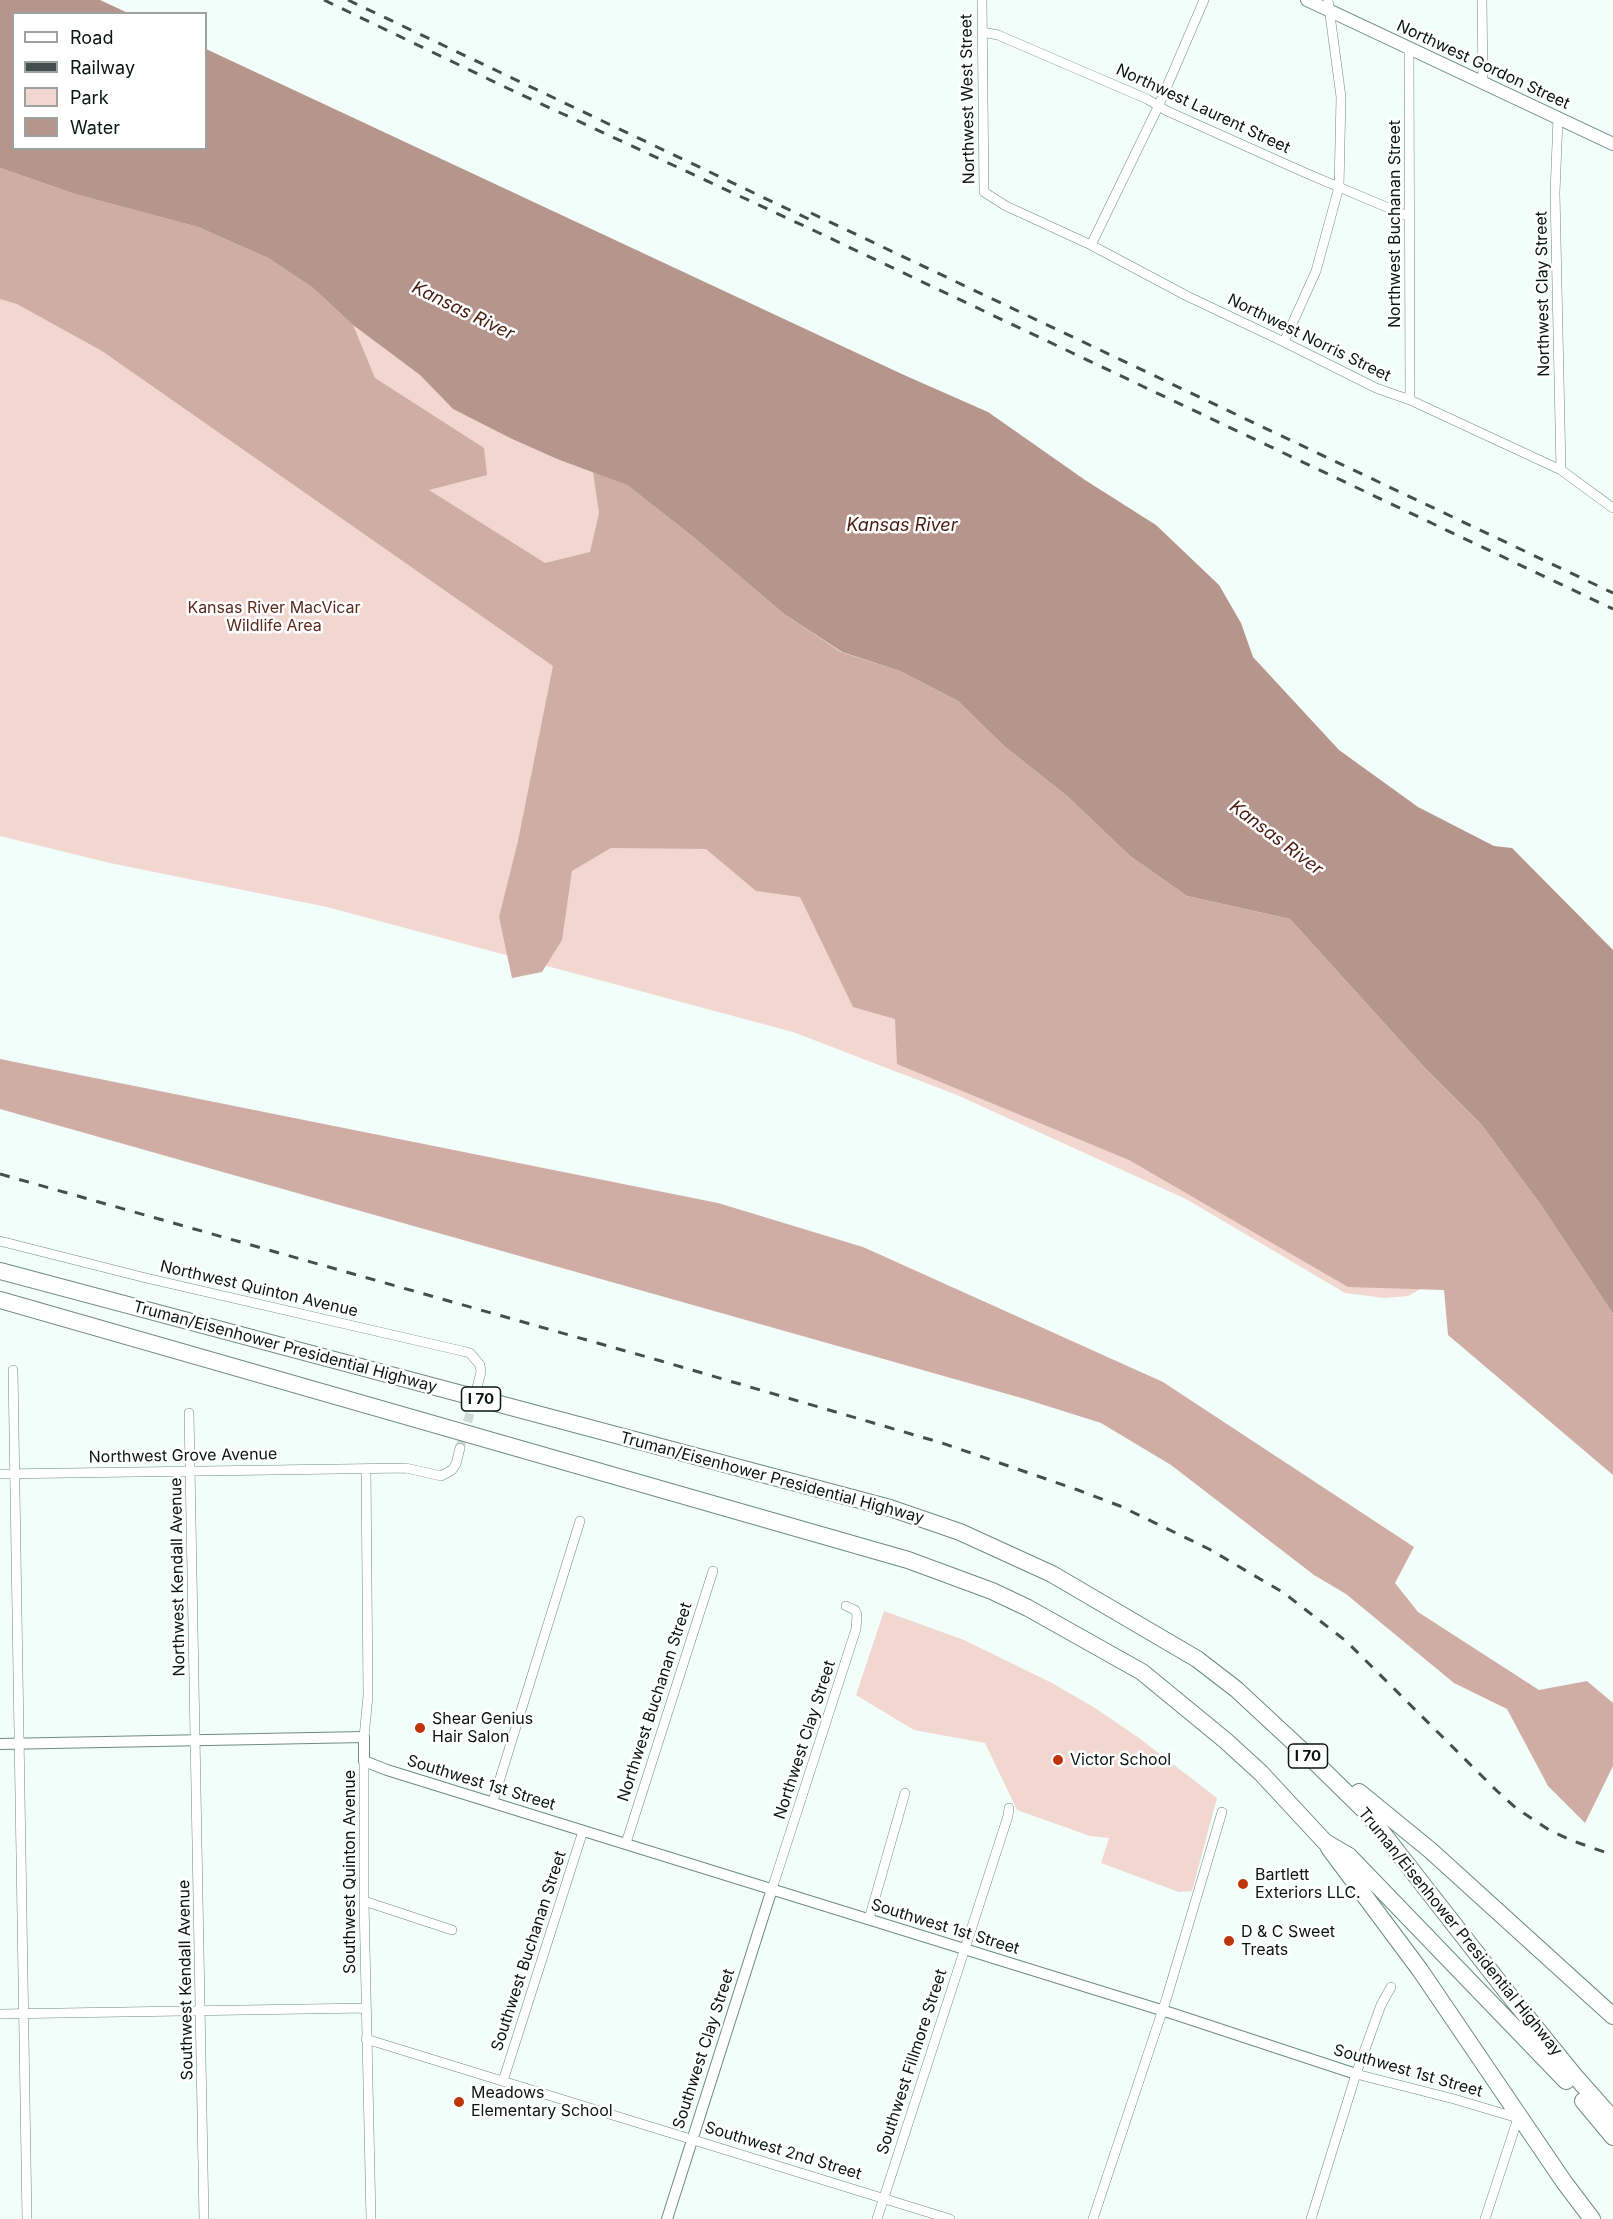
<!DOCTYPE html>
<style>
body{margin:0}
#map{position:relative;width:1613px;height:2219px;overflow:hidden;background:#f1fef9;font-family:Inter,sans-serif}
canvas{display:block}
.legend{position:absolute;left:12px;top:12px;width:195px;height:138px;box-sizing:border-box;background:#fff;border:2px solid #9da1a0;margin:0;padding:8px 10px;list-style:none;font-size:18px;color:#091512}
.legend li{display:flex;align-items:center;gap:12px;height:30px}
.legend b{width:30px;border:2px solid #9da1a0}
</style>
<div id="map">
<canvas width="1613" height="2219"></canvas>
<ul class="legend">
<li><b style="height:8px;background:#fff"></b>Road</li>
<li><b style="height:8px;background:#434f4c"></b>Railway</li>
<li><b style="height:16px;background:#f2d7d0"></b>Park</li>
<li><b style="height:16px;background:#b6958c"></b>Water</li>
</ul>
</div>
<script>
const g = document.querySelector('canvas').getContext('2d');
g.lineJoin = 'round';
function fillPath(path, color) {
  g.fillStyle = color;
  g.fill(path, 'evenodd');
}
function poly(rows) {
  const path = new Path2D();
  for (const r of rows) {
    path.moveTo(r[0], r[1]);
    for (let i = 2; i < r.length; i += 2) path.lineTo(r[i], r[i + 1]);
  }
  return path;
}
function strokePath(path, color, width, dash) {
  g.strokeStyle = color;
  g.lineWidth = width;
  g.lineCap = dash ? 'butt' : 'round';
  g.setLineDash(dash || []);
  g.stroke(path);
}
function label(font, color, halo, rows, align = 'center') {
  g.font = font + ' Inter,sans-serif';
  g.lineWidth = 5;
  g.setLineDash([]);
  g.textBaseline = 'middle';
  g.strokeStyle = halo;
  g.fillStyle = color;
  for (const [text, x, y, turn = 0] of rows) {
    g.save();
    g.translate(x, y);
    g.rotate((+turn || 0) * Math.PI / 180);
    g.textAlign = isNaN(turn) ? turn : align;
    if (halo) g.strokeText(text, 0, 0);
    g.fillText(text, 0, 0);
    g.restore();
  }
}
fillPath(poly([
 [0,170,75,194,198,227,313,288,353,325,420,375,453,409,510,438,557,459,627,485,1443,1277,1408,1296,1385,1298,1345,1293,1186,1199,957,1095,793,1032,327,907,110,863,0,836],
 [884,1611,964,1640,1052,1683,1095,1708,1139,1738,1217,1798,1192,1891,1179,1892,1101,1863,1109,1838,1090,1836,1017,1810,985,1743,914,1730,856,1695]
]), '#f2d7d0');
fillPath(poly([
 [0,168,75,194,198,227,268,258,313,288,353,325,375,378,484,448,487,475,429,490,545,563,590,552,599,513,593,472,627,485,692,536,784,614,841,652,900,671,958,701,1004,746,1067,796,1130,856,1187,896,1290,919,1424,1067,1481,1124,1541,1205,1613,1314,1613,1475,1448,1335,1444,1290,1348,1287,1129,1160,897,1064,895,1019,853,1007,800,897,756,891,706,849,611,848,572,871,562,940,542,972,512,978,499,917,518,841,553,666,102,351,17,304,0,299],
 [0,1059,718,1203,863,1247,1163,1382,1414,1547,1395,1583,1418,1612,1539,1690,1587,1681,1613,1703,1613,1766,1585,1823,1548,1786,1507,1709,1454,1683,1346,1594,1314,1575,1171,1465,1101,1423,1025,1399,0,1109]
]), '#d0ada4');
fillPath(poly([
 [0,0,100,0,128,13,14,14,14,148,206,148,206,49,904,375,988,412,1085,480,1156,525,1219,585,1241,623,1253,657,1339,750,1418,807,1494,846,1512,848,1613,950,1613,1314,1541,1205,1481,1124,1424,1067,1290,919,1187,896,1130,856,1067,796,1004,746,958,701,900,671,842,652,784,614,692,536,627,485,557,459,510,438,453,409,420,375,353,325,313,288,268,258,198,227,75,194,0,168]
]), '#b6958c');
strokePath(poly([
 [460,1448,475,1396]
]), '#cedbd6', 9, [9, 4.5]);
const minor = poly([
 [982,0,984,192,1006,206,1091,245,1187,296,1284,342,1376,388,1410,400,1561,470,1613,508],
 [1482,0,1483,83],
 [982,32,998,35,1147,99,1167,111,1308,174,1410,217],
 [1409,48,1410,400],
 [1558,118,1555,193,1561,470],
 [1091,245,1159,105,1204,0],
 [1284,342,1316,271,1339,187,1341,97,1328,0],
 [0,1241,146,1278,462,1351,470,1353,480,1365,481,1372,476,1391],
 [13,1370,27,2219],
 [189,1413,204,2219],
 [0,1474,406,1468,441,1476,452,1470,456,1464,460,1448],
 [364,1737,368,1696,366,1469],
 [364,1761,364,1901,371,2219],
 [493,1801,580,1521],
 [626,1843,713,1571],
 [772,1889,856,1629,857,1615,855,1610,846,1606],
 [364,1901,452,1930],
 [869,1919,905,1793],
 [0,2014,366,2008],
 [366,2039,950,2219],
 [1356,2074,1454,2099,1518,2118,1485,2219],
 [503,2081,583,1831],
 [877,2219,1008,1816,1009,1808],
 [1093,2219,1166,2000,1222,1812],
 [1311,2219,1356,2074,1381,2005,1391,1987]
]);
const tertiary = poly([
 [0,1744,364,1737,364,1761,387,1770,1174,2014,1356,2074],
 [667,2219,772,1889]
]);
const secondary = poly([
 [1307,0,1613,144]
]);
const motorway = poly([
 [0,1271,890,1508,960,1532,1052,1574,1197,1659,1236,1689,1320,1767,1367,1813,1506,1991,1574,2075,1613,2119],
 [0,1300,908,1560,992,1591,1028,1608,1142,1672,1226,1741,1261,1773,1325,1842,1349,1856,1566,2081],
 [1359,1792,1430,1850,1613,2016],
 [1329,1848,1420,1970,1564,2182,1592,2219],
 [1583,2101,1613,2137]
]);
strokePath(minor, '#6d8b81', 10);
strokePath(tertiary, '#6d8b81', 12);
strokePath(secondary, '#6d8b81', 14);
strokePath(motorway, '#6d8b81', 18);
strokePath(minor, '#fff', 9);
strokePath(tertiary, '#fff', 10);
strokePath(secondary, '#fff', 12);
strokePath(motorway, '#fff', 16);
strokePath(poly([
 [324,0,507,88,817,232,1613,609],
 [348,0,817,223],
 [811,213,1613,593],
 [0,1174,661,1361,942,1443,1078,1490,1120,1506,1209,1549,1284,1593,1346,1641,1497,1791,1516,1808,1549,1830,1573,1841,1613,1855]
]), '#434f4c', 3, [10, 10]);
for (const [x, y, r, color] of [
 [420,1728,6,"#be3509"],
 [1058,1760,6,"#be3509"],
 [1243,1884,6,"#be3509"],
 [1229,1941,6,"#be3509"],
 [459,2102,6,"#be3509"]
]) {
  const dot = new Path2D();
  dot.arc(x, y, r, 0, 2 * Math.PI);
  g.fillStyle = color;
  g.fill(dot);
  strokePath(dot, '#fff', 2);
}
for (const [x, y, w] of [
 [481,1399,39],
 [1308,1756,39]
]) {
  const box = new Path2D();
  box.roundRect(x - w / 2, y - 12, w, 24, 4.5);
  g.fillStyle = '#fff';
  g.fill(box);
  strokePath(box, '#091512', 1.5);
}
label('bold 15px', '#091512', null, [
 ["I 70",481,1399],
 ["I 70",1308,1756]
]);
label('16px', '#091512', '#fff', [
 ["Northwest Gordon Street",1483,65,25],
 ["Northwest West Street",968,99,-91],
 ["Northwest Laurent Street",1203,109,25],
 ["Northwest Buchanan Street",1395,224,-90],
 ["Northwest Clay Street",1543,294,-91],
 ["Northwest Norris Street",1309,338,26],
 ["Northwest Quinton Avenue",259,1289,13],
 ["Truman/Eisenhower Presidential Highway",285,1347,15],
 ["Northwest Grove Avenue",183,1456,-1],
 ["Truman/Eisenhower Presidential Highway",772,1478,15],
 ["Northwest Kendall Avenue",178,1577,-91],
 ["Northwest Buchanan Street",655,1702,-72],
 ["Northwest Clay Street",805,1740,-72],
 ["Southwest 1st Street",481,1783,17],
 ["Southwest Quinton Avenue",350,1872,-90],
 ["Southwest 1st Street",945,1927,17],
 ["Truman/Eisenhower Presidential Highway",1460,1932,51],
 ["Southwest Buchanan Street",529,1951,-72],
 ["Southwest Kendall Avenue",186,1980,-91],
 ["Southwest Clay Street",704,2049,-72],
 ["Southwest Fillmore Street",912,2062,-72],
 ["Southwest 1st Street",1408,2071,16],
 ["Southwest 2nd Street",783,2151,17]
]);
label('16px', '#58291d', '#fff', [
 ["Kansas River MacVicar",274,608],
 ["Wildlife Area",274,626]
]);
label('16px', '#091512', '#fff', [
 ["Shear Genius",432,1719],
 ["Hair Salon",432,1737],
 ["Victor School",1070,1760],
 ["Bartlett",1255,1875],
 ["Exteriors LLC.",1255,1893],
 ["D & C Sweet",1241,1932],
 ["Treats",1241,1950],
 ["Meadows",471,2093],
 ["Elementary School",471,2111]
], 'left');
label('italic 18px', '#481b10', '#fff', [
 ["Kansas River",463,311,26],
 ["Kansas River",902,526],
 ["Kansas River",1276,838,37]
]);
</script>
